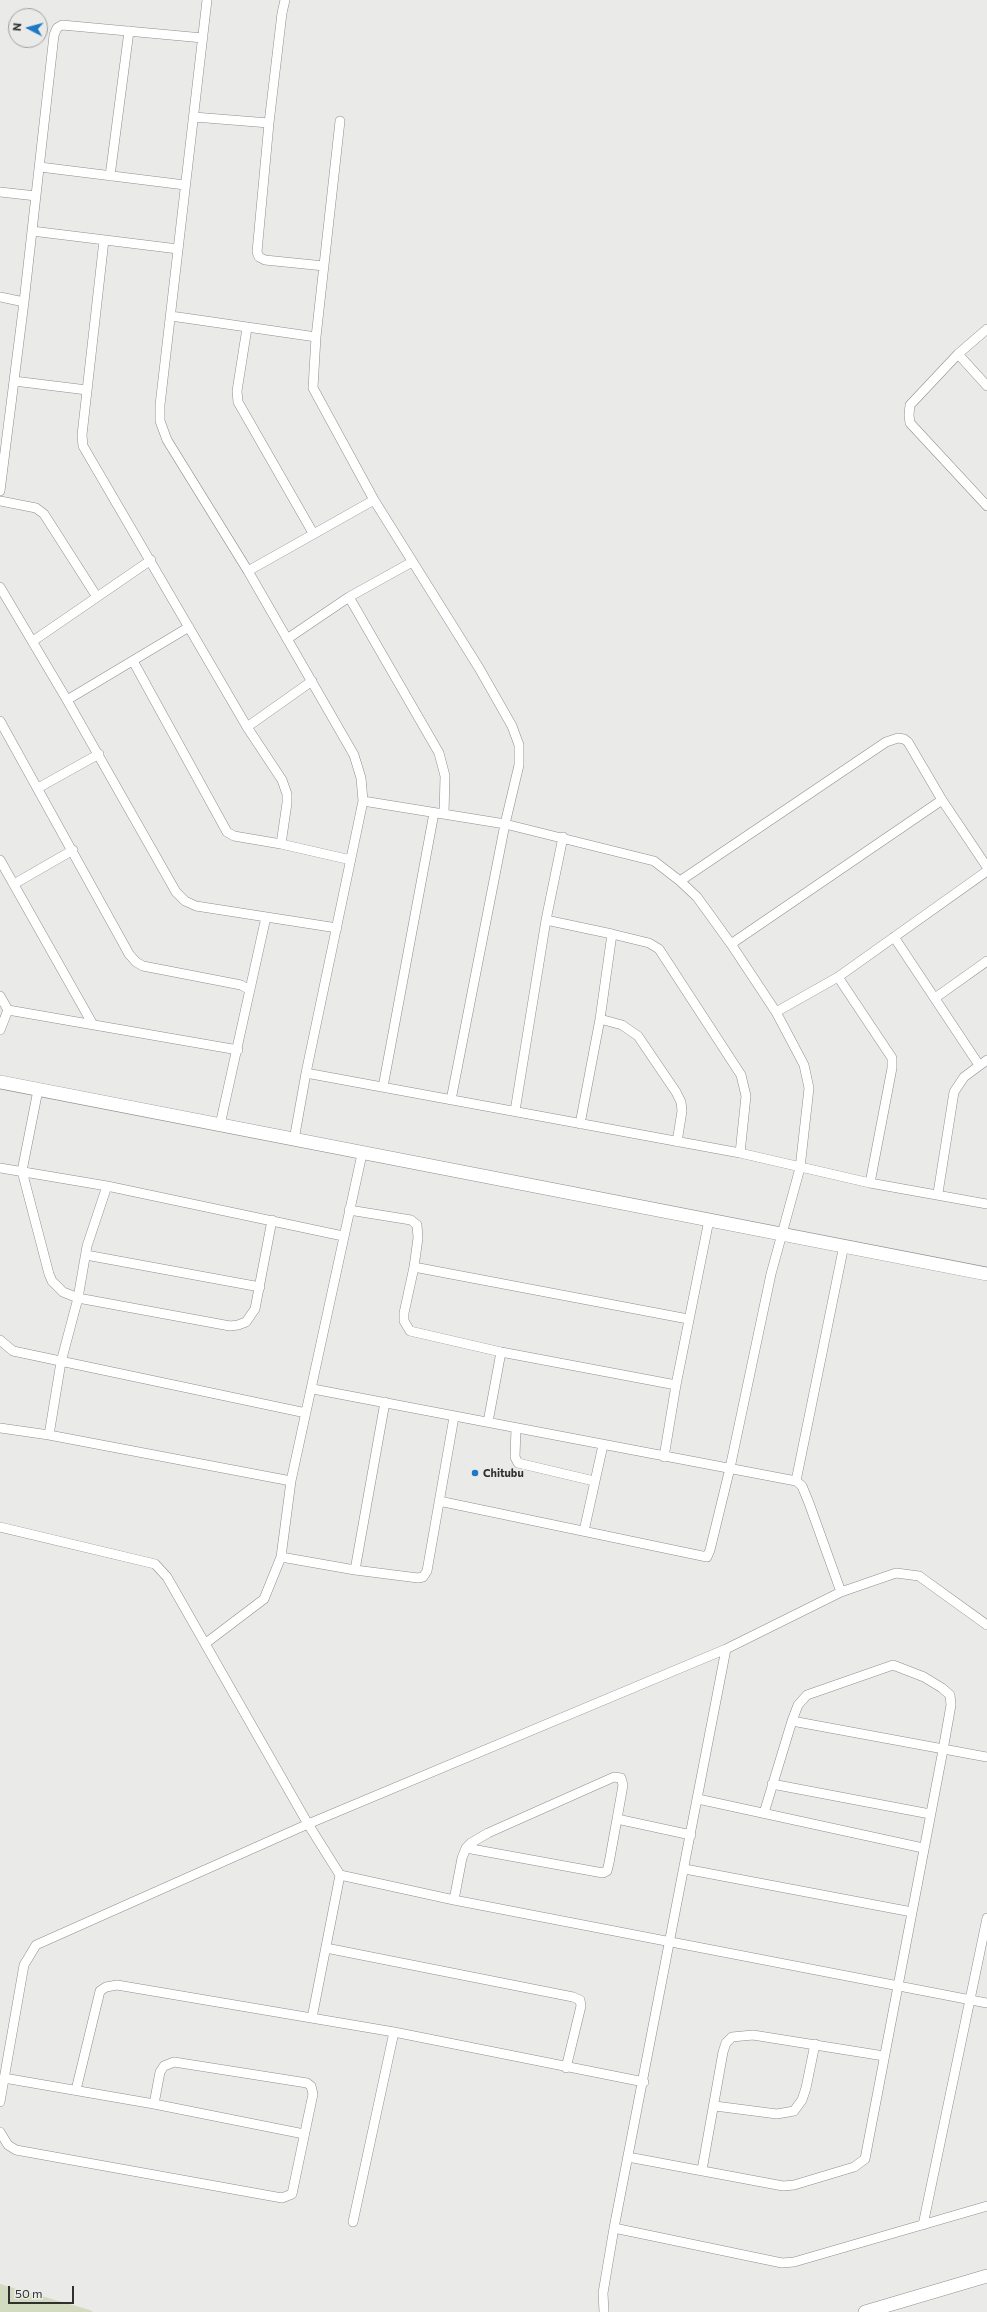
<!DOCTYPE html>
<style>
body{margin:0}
#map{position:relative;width:987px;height:2312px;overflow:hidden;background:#eaebe8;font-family:Commissioner,sans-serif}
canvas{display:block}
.north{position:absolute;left:8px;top:8px;width:40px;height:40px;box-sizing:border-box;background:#eaebe8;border:1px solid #a0a19e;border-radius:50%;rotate:276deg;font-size:11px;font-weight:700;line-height:16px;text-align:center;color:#30312f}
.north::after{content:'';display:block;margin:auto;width:14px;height:18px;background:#1d79c6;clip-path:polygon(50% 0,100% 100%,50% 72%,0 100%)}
.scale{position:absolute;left:8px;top:2286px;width:66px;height:18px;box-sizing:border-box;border:2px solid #30312f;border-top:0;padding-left:5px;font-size:12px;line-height:14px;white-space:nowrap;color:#30312f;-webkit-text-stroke:3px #eaebe8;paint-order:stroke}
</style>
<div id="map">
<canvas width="987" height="2312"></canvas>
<div class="north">N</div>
<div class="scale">50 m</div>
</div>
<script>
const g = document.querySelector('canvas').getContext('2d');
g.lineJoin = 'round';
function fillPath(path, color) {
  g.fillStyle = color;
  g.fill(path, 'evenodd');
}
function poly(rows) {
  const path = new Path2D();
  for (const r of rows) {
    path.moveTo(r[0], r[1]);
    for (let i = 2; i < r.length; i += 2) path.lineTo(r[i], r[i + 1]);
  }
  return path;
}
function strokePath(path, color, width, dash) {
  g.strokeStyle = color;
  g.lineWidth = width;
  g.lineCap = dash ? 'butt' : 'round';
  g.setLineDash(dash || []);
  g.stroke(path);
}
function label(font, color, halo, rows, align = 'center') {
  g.font = font + ' Commissioner,sans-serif';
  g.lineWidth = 4;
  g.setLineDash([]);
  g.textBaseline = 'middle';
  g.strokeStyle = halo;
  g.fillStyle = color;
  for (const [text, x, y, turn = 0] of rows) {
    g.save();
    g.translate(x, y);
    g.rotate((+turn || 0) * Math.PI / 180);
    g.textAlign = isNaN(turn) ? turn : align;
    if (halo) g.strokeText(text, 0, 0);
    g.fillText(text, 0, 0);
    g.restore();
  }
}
fillPath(poly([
 [0,2284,90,2310,93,2312,0,2312]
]), '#d2dac0');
const street = poly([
 [207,0,160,405,160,421,167,440,248,571,354,755,361,778,363,801,306,1073,294,1140],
 [285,0,282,13,269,123,257,252,259,257,265,260,324,266],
 [194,117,269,123],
 [340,121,316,337,313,388,374,500,479,668,512,726,519,745,519,765,505,824,451,1100],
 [40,167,185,185],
 [110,176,129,31],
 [0,192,36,196],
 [32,231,178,249],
 [104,240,82,435,83,446,247,727,282,780,287,794,287,803,281,844],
 [0,297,24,302],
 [171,316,316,337],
 [247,328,237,391,238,402,313,533],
 [987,329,958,354,910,405,909,415,910,423,987,506],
 [958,354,987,386],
 [14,381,87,390],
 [0,491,24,302,54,35,57,28,62,25,203,38],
 [0,501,36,508,44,514,97,597],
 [248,571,374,500],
 [0,587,67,700,176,892,185,901,196,906,337,928],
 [349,597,439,753,445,776,444,814],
 [287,639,349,597,412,562],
 [33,641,151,560],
 [133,661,227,832,234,836,281,844,351,860],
 [67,700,189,627],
 [0,721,129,954,136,962,143,966,241,985,250,990],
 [247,727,312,681],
 [38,788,99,754],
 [363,801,505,824,654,861,680,881,697,897,731,944,776,1012,804,1065,809,1088,800,1168,771,1274,730,1468,710,1550,707,1557,439,1501],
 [0,860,92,1023],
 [680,881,886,742,898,738,904,739,908,742,942,800,987,867],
 [14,884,73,850],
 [546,920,612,934,600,1019,580,1124],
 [612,934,649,943,659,949,741,1075,746,1096,740,1153],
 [894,937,979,1065],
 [731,944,942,800],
 [838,977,892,1058,892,1068,870,1183],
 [0,996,8,1010,238,1050],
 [935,998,987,961],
 [776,1012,838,977,987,871],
 [600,1019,622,1025,638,1036,676,1092,681,1102,682,1111,677,1142],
 [0,1030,8,1010],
 [306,1073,740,1153,870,1183,987,1204],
 [383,1087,434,813],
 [38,1090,22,1171,49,1274,52,1281,63,1292,78,1298,230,1326,238,1325,246,1322,255,1309,272,1220],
 [515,1111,546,920,563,837],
 [220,1125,266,917],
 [0,1168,107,1186,343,1236],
 [938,1193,954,1092,964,1077,987,1060],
 [349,1210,411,1220,417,1225,418,1238,414,1267,404,1313,404,1321,410,1331,501,1352,676,1385],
 [86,1255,260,1287],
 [414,1267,688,1319],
 [0,1340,13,1351,306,1413],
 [313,1389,796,1481,802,1486,809,1503,841,1592],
 [488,1422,501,1352],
 [0,1428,49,1435,291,1481],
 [516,1428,515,1457,518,1463,594,1481],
 [49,1435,61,1362,78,1298,87,1246,107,1186],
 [664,1457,676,1385,709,1220],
 [796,1481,844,1245],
 [0,1527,155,1564,167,1577,308,1824,340,1875,454,1900,987,2003],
 [584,1531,603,1445],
 [281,1557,355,1570,418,1578,423,1577,427,1571,454,1417],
 [355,1570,385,1402],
 [206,1643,264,1599,281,1557,291,1481,362,1154],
 [792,1721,987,1757],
 [772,1784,930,1814],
 [698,1799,923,1848],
 [466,1848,603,1873,607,1871,609,1863,617,1819],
 [685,1869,912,1912],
 [454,1900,462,1858,466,1848,471,1843,488,1833,614,1777,621,1778,623,1785,617,1819,691,1835],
 [326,1948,573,1997,580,2000,581,2006,566,2068],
 [312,2018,340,1875],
 [4,2078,154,2104,304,2134],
 [76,2090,100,1991,106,1987,117,1985,394,2032,644,2082],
 [0,2102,24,1965,36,1945,308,1824,726,1649],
 [715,2106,777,2114,794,2111,802,2100,806,2088,815,2044],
 [0,2132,8,2145,16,2150,282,2198,292,2194,313,2094,311,2086,307,2083,174,2062,164,2066,160,2072,154,2104],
 [628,2157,783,2186,794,2185,854,2167,865,2159,943,1750,951,1705,950,1695,942,1688,924,1677,893,1665,807,1695,798,1705,792,1721,764,1813],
 [702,2170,723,2052,726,2043,732,2037,753,2035,884,2056],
 [353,2222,394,2032],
 [923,2225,987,1918],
 [614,2228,782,2263,794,2262,987,2206],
 [604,2312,603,2293,614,2228,726,1649,841,1592,896,1573,919,1576,987,1625]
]);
const secondary = poly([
 [0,1082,987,1274],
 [865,2312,987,2276]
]);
strokePath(street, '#8e8f8b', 10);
strokePath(secondary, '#8e8f8b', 14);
strokePath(street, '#fff', 9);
strokePath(secondary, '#fff', 13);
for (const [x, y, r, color] of [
 [475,1473,4,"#1d79c6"]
]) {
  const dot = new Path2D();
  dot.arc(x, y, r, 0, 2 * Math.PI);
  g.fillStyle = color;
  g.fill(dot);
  strokePath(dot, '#eaebe8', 1.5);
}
label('bold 11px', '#30312f', '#eaebe8', [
 ["Chitubu",483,1473]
], 'left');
</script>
